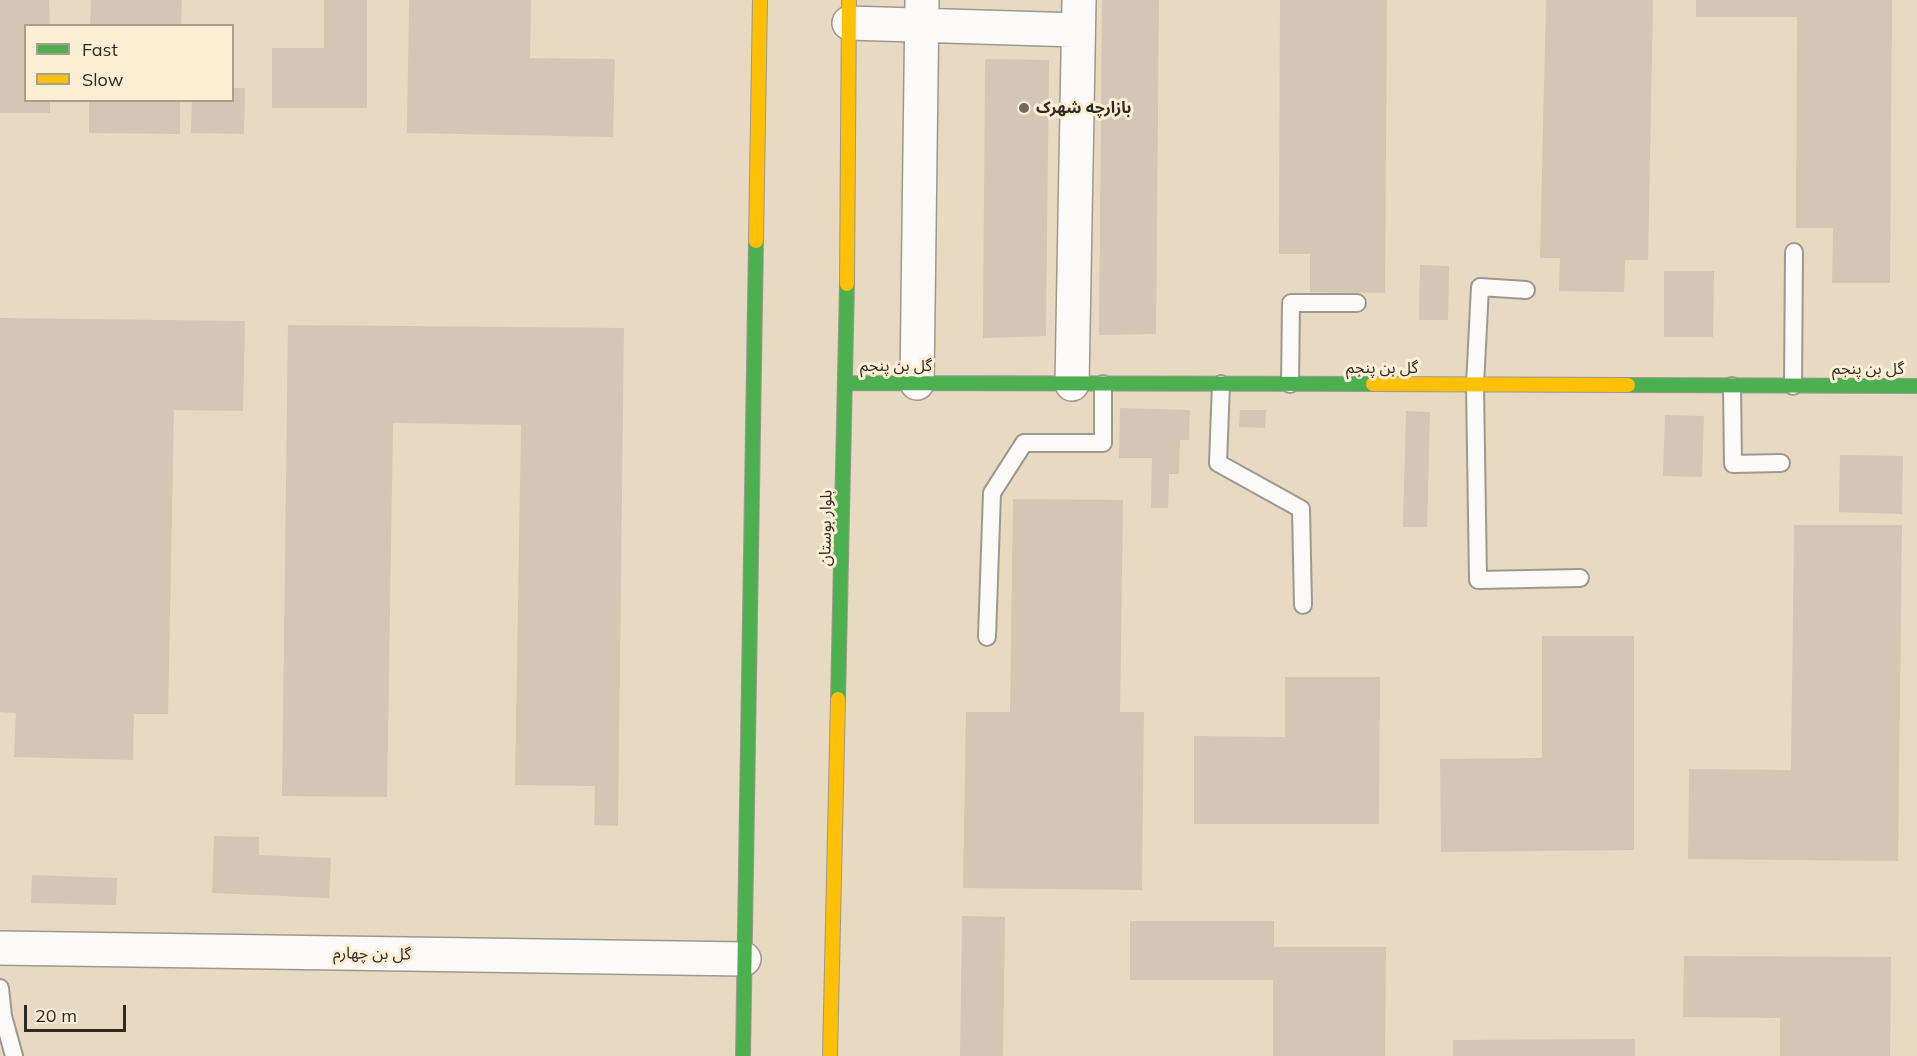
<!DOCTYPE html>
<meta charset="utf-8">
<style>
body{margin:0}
#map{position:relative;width:1917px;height:1056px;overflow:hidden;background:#e6ded1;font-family:Mulish,sans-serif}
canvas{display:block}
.legend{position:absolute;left:24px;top:24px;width:210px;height:78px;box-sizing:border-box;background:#fcedd5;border:2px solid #aa9f8d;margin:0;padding:8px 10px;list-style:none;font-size:18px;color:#302b21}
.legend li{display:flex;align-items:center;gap:12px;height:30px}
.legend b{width:30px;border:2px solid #aa9f8d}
.scale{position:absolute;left:24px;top:1005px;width:102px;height:27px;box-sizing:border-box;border:3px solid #302b21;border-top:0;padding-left:8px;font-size:18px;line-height:21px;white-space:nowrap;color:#302b21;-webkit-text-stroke:4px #fcedd5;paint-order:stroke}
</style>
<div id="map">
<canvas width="1917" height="1056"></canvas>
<ul class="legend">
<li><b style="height:8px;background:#4caf50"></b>Fast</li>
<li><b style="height:8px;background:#ffc107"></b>Slow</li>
</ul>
<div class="scale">20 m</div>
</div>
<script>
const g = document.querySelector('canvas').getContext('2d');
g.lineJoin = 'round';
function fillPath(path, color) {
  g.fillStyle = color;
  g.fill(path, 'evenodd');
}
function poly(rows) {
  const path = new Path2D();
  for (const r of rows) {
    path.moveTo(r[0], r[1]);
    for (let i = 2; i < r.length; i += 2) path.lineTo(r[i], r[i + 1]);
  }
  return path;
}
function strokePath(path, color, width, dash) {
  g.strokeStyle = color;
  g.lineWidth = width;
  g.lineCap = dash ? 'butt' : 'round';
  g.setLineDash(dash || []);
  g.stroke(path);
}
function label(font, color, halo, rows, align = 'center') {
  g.font = font + ' Mulish,"Noto Sans Arabic",sans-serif';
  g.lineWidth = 6;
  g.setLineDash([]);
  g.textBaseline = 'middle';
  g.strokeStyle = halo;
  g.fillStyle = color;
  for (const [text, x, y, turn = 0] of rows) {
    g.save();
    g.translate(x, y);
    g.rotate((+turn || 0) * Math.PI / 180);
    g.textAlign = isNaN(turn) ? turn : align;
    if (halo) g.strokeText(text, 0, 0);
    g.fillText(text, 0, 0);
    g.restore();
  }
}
fillPath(poly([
 [0,0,1917,0,1917,1056,0,1056],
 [26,26,232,26,232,100,26,100]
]), '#e7d9c2');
fillPath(poly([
 [0,0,49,0,50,26,26,26,26,100,50,100,50,113,0,113],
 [91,0,182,0,181,26,90,26],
 [324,0,367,0,367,108,272,108,272,48,324,48],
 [409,0,531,0,530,58,615,59,613,137,407,133],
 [1102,0,1159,0,1156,334,1099,335],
 [1280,0,1387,0,1385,293,1310,292,1310,254,1279,254],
 [1546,0,1653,0,1648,260,1625,260,1624,292,1559,291,1560,258,1540,258],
 [1696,0,1892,0,1890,283,1832,283,1833,228,1796,228,1797,17,1696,17],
 [985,59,1049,60,1046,336,983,338],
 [232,88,245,88,244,134,191,133,192,100,232,100],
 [89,100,180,100,180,134,89,133],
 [1420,265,1449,266,1448,320,1419,320],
 [1664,271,1714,271,1713,337,1664,337],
 [0,318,245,321,243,411,174,410,168,714,134,714,133,760,14,757,16,713,0,712],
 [288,325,624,328,618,826,594,825,595,786,515,785,521,425,393,423,387,797,282,796],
 [1120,408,1190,410,1189,440,1180,440,1179,474,1169,474,1168,508,1151,508,1152,458,1119,458],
 [1240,410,1266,410,1265,428,1239,427],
 [1406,411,1430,412,1427,527,1403,527],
 [1665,415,1704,416,1702,477,1663,476],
 [1840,455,1903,456,1902,514,1839,512],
 [1013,499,1123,500,1120,712,1144,712,1142,890,963,888,966,712,1010,712],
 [1794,525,1902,525,1898,861,1688,859,1689,769,1791,770],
 [1542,636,1634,636,1634,850,1441,852,1440,759,1542,758],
 [1285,677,1380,677,1379,824,1194,824,1194,736,1285,737],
 [214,836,259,837,259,855,331,858,329,898,212,893],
 [32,875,117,878,116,905,31,903],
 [962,916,1005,917,1003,1056,960,1056],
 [1130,921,1274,921,1274,947,1386,947,1385,1056,1273,1056,1273,980,1130,980],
 [1684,956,1891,957,1890,1056,1780,1056,1780,1018,1683,1017],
 [1635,1039,1635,1056,1453,1056,1453,1040]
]), '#d3c6b5');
const lane = poly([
 [1526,290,1480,287,1475,385,1478,580,1580,578],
 [1221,384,1218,463,1301,509,1303,605],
 [1290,384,1291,303,1357,303],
 [1732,386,1733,464,1781,463],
 [1793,386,1794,252],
 [987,637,992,493,1024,443,1103,443,1103,384],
 [0,988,3,1016,14,1056]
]);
const street = poly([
 [849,23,1078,30],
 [917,383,922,0],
 [1072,384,1079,0],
 [0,948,744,959]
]);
const fast = poly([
 [846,383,1373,384],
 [1628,385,1917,386],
 [838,699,847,284],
 [743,1056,756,241]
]);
const slow = poly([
 [756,241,760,0],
 [847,284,849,0],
 [1373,384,1628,385],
 [830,1056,838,699]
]);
strokePath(lane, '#9e988e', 20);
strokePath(street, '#9e988e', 36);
strokePath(fast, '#9e988e', 16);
strokePath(slow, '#9e988e', 16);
strokePath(lane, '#fbfaf8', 16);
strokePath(street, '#fbfaf8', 33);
strokePath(fast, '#4caf50', 14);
strokePath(slow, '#ffc107', 14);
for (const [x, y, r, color] of [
 [1024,108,6,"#706a5f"]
]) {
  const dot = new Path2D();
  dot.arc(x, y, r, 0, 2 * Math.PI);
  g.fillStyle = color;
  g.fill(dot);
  strokePath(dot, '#fcedd5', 2);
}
label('bold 16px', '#302b21', '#fcedd5', [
 ["بازارچه شهرک",1036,108]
], 'left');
label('16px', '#302b21', '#fcedd5', [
 ["گل بن پنجم",896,366],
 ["گل بن پنجم",1382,368],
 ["گل بن پنجم",1868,369],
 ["بلوار بوستان",826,528,-89],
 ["گل بن چهارم",372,954,1]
]);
</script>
